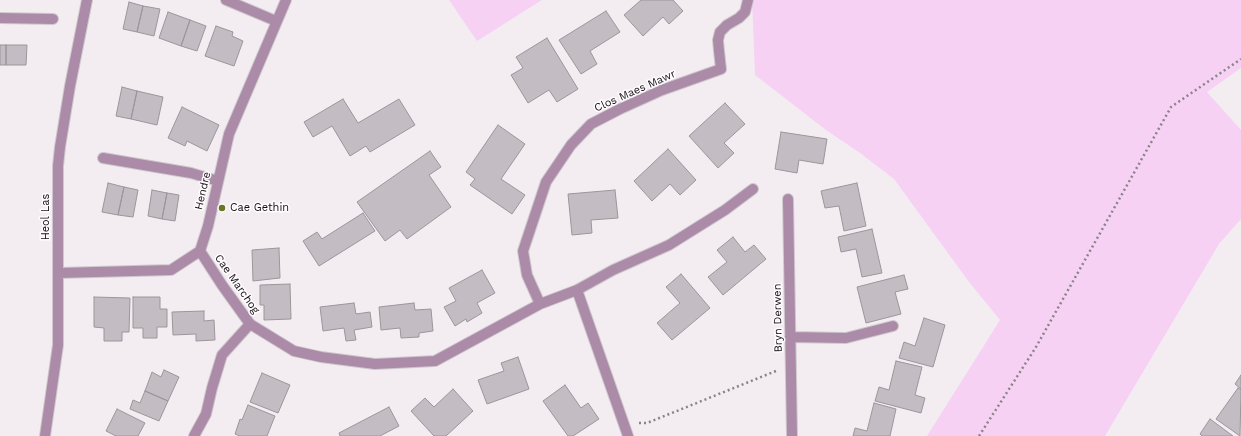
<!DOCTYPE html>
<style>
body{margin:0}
canvas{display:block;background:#f3edf2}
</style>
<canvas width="1241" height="436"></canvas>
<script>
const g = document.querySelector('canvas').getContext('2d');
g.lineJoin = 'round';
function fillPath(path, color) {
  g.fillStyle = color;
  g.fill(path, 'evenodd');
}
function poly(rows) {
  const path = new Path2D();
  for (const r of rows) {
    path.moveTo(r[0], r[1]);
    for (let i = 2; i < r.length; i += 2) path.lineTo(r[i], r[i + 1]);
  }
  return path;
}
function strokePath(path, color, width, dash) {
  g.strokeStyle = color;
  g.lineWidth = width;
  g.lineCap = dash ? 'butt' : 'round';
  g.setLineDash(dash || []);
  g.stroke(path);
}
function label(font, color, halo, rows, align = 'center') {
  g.font = font + ' "Work Sans",sans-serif';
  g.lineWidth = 3;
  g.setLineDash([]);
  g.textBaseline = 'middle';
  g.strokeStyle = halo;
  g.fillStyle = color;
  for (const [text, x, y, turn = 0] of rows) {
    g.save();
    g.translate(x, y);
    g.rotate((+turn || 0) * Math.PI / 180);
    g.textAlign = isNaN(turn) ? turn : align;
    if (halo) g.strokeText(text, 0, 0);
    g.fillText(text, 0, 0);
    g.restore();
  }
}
fillPath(poly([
 [449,0,542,0,477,41],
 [752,0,1241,0,1241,68,1207,92,1241,130,1241,219,1219,244,1105,436,927,436,1000,320,969,282,894,179,860,153,826,130,755,75]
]), '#f6d1f3');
const building = poly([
 [641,0,673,0,683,11,669,24,663,17,643,36,624,15,641,0],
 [129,2,143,6,137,32,123,29,129,2],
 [143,6,160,9,154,36,137,32,143,6],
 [606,11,620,32,590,51,597,64,581,74,559,40,606,11],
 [168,12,190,20,181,46,159,38,168,12],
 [190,20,206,26,197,51,181,46,190,20],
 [216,26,233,32,232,36,243,41,234,66,205,56,216,26],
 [547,38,578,89,557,102,549,90,528,103,511,75,523,68,516,57,547,38],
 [0,45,6,45,6,65,0,65,0,45],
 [6,45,27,45,26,65,6,65,6,45],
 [122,87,137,91,131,119,116,116,122,87],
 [137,91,163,97,157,125,131,119,137,91],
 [343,99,358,123,399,99,415,125,370,152,366,146,350,156,332,126,313,137,304,122,343,99],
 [725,103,745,124,724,143,734,153,718,168,689,136,725,103],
 [182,107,219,125,207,151,187,141,185,146,168,138,182,107],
 [498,125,525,144,501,179,525,195,512,214,470,185,475,179,466,172,498,125],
 [781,132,827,139,823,164,799,160,797,173,775,169,781,132],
 [668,149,696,180,680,195,670,184,652,201,634,181,668,149],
 [430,151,441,167,429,175,451,207,407,239,400,230,385,241,357,202,430,151],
 [108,183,124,187,118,215,102,212,108,183],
 [857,183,866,226,844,231,839,206,825,208,821,191,857,183],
 [124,187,138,190,133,217,118,215,124,187],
 [152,190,167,193,162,219,148,216,152,190],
 [615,190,618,218,591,220,592,233,572,235,568,194,615,190],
 [167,193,179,195,175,221,162,219,167,193],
 [363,213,375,231,319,266,303,241,317,232,322,239,363,213],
 [872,229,882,273,862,277,856,249,841,252,838,237,872,229],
 [733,237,745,252,754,245,766,259,723,295,708,277,727,262,717,250,733,237],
 [279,248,280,278,253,281,252,250,279,248],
 [482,270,495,293,477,303,482,313,467,322,466,319,455,326,444,307,456,301,449,288,482,270],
 [681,274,710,308,672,340,657,323,680,303,666,287,681,274],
 [904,275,908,289,895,292,901,314,866,323,857,287,904,275],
 [290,284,291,319,264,320,264,305,260,305,260,285,290,284],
 [94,297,130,298,129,332,122,332,122,341,104,341,104,328,94,327,94,297],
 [133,297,160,297,160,309,167,309,167,327,157,327,157,338,143,338,143,328,133,328,133,297],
 [354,303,356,314,370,312,372,327,354,330,356,340,346,341,344,328,323,331,320,307,354,303],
 [414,303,415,310,431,309,433,331,419,333,419,337,401,338,400,328,381,330,379,307,414,303],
 [204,311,204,321,214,320,215,340,196,341,196,334,173,335,172,312,204,311],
 [924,318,945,325,933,367,899,358,904,342,915,346,924,318],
 [518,357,529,389,487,404,478,380,504,371,501,363,518,357],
 [896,361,922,367,915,395,925,398,921,413,875,401,879,387,889,390,896,361],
 [164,370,179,377,168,401,145,391,152,372,161,377,164,370],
 [262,373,290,385,278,413,250,402,262,373],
 [1241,375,1241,389,1235,384,1241,375],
 [565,385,581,408,588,403,599,419,573,436,568,436,543,401,565,385],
 [1238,388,1241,390,1240,436,1216,419,1238,388],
 [453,389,473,411,446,436,434,436,411,411,425,398,434,407,453,389],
 [145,391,168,401,159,421,130,409,133,400,140,403,145,391],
 [874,403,896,409,890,436,853,436,855,428,867,431,874,403],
 [248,405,275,416,267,436,240,436,235,434,240,419,242,420,248,405],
 [389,407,399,426,380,436,340,436,339,433,389,407],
 [117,409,145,423,138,436,116,436,106,431,117,409],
 [1210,419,1233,436,1202,436,1200,434,1210,419]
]);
fillPath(building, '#c3bdc3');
strokePath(building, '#9b969b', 1);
const minor = poly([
 [226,0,276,21],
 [0,18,53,19],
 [103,158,191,173,218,181],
 [788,199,792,436],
 [58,273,171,270,200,251,208,226,229,134,286,0],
 [577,290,613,270,669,245,725,210,753,189],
 [540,304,527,275,523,251,546,182,571,145,591,124,620,109,662,90,721,69,719,51,718,40,720,32,727,25,739,18,745,12,748,0],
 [250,324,294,351,321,357,375,364,435,361,540,304,577,290,628,436],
 [790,337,846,338,893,326],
 [45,436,58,345,58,166,60,147,70,86,87,0],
 [194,436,206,414,212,388,222,355,250,324,222,285,200,251]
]);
strokePath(minor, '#cfc9ce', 12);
strokePath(poly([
 [639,423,647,423,776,371],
 [979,436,1036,347,1171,107,1241,59]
]), '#888488', 2.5, [2, 3]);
strokePath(minor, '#ab8ba8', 10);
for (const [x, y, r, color] of [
 [222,208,4,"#687723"]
]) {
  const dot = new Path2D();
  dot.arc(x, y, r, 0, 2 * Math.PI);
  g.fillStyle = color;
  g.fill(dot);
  strokePath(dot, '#fffbfe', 1.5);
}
label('11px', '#110f11', '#fffbfe', [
 ["Clos Maes Mawr",635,91,-24],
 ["Hendre",203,191,-77],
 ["Heol Las",46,217,-90],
 ["Cae Marchog",237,284,55],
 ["Bryn Derwen",778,318,-91]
]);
label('11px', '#110f11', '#fffbfe', [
 ["Cae Gethin",230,208]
], 'left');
</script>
